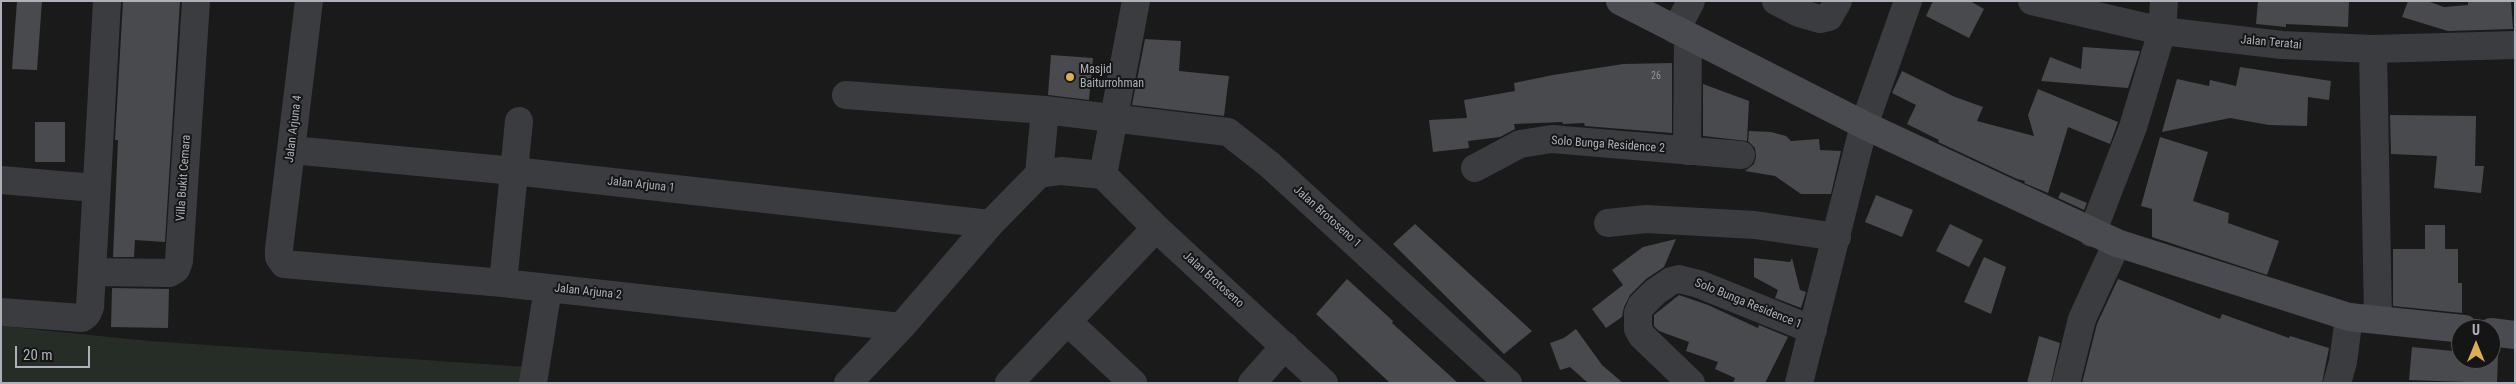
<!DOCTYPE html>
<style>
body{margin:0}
#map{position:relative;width:2516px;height:384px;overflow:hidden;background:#1a1a1b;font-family:"Roboto Condensed",sans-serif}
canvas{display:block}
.frame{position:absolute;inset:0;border:2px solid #aeb1b9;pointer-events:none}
.north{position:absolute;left:2451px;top:319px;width:50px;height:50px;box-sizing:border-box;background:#151516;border:1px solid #525357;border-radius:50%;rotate:0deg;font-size:14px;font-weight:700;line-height:20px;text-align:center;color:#aeb1b9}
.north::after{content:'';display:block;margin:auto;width:18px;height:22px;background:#dcaf50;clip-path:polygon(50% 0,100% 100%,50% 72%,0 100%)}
.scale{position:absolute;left:15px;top:346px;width:75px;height:22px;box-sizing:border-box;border:2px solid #aeb1b9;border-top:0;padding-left:6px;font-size:15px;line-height:18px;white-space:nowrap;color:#aeb1b9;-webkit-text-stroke:4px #151516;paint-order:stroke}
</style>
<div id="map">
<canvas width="2516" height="384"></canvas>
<div class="frame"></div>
<div class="north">U</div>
<div class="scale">20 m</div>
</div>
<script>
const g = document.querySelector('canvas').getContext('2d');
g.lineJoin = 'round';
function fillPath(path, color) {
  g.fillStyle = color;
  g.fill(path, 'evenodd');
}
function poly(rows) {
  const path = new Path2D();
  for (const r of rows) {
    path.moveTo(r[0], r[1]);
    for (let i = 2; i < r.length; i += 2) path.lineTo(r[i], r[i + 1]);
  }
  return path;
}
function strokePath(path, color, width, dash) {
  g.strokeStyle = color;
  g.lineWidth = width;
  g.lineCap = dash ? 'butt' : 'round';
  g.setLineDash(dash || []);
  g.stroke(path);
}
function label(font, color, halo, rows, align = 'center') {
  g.font = font + ' "Roboto Condensed",sans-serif';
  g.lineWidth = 4;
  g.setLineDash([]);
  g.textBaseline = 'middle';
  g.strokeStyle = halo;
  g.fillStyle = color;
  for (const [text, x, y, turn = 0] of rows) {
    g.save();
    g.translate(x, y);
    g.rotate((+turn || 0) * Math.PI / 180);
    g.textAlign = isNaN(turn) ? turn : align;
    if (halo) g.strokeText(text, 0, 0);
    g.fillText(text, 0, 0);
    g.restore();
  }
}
fillPath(poly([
 [1,326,149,341,527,367,523,383,1,383]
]), '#262d27');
fillPath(poly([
 [17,1,42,1,37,70,12,69],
 [123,1,180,1,165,242,135,240,134,257,113,257,118,140,115,140],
 [1933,1,1970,1,1984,9,1969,38,1926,16],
 [2258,1,2349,1,2348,27,2286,24,2286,27,2256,24],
 [2408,1,2427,1,2444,7,2468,5,2468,1,2511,1,2513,29,2448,31,2402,17],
 [1145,39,1181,41,1179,71,1229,76,1224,116,1132,105],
 [2083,47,2140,51,2128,88,2041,81,2050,57,2081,69],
 [1051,55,1093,58,1089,100,1048,95],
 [1672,63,1672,133,1585,126,1584,123,1563,124,1562,122,1514,124,1515,129,1500,137,1468,141,1469,148,1433,152,1429,120,1467,118,1464,100,1515,91,1514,83,1553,75,1623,64],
 [2240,67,2331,81,2329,100,2308,97,2307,126,2269,125,2230,118,2162,132,2177,79,2209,86,2210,80,2236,86],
 [1902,71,1955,97,1983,107,1977,121,2034,136,2028,115,2038,89,2118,122,2110,144,2068,127,2048,193,2024,183,2025,181,2017,179,1938,142,1939,140,1907,124,1916,105,1892,93],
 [1703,84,1749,101,1747,141,1703,136],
 [2390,115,2476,116,2475,166,2484,166,2481,193,2434,188,2437,156,2391,154],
 [35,122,65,122,65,162,35,162],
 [1749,131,1771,132,1786,136,1791,141,1819,139,1820,150,1841,151,1831,194,1801,194,1775,176,1745,171,1754,164,1756,157,1755,148,1748,141],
 [2160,137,2208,152,2193,201,2229,213,2228,223,2279,241,2267,275,2152,237,2152,209,2141,206],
 [2061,192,2087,203,2084,210,2058,198],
 [1876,195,1913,210,1902,237,1865,222],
 [1415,224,1532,331,1504,354,1393,244],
 [1950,224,1983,240,1969,267,1936,251],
 [2425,225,2445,225,2445,249,2458,249,2458,283,2462,283,2462,313,2393,306,2393,249,2425,249],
 [1676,239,1664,267,1646,279,1630,295,1624,307,1622,317,1606,328,1592,309,1623,285,1612,270,1643,247],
 [1984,257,2006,267,1991,314,1964,302],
 [1754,258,1790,262,1792,258,1800,290,1806,292,1801,308,1775,298,1778,290,1754,277],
 [1347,279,1393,321,1392,323,1458,383,1390,383,1316,314],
 [2118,279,2220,319,2222,314,2289,338,2290,336,2329,348,2322,383,2082,383,2097,324],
 [112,288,169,289,168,328,111,327],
 [1679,295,1708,305,1758,328,1759,325,1788,337,1765,383,1733,383,1735,378,1715,369,1718,362,1686,351,1689,342,1659,331,1654,326,1654,315],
 [1576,329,1602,365,1623,383,1588,383,1570,367,1560,370,1550,343,1564,338],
 [2039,336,2060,343,2051,383,2027,383],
 [2412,347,2453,351,2461,353,2461,359,2491,359,2491,355,2498,355,2497,383,2409,380]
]), '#494a4d');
strokePath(poly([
 [309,1,279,249,279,257,284,264,503,283,901,327],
 [1776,1,1799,13,1820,19,1829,17,1838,1],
 [2032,1,2162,31,2282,45,2373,49,2515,45],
 [1676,30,1691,1],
 [2373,49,2378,319],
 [846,95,1045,110,1228,132,1270,165,1508,383],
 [292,150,514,171,990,224],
 [1687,151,1688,37],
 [1475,168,1520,144,1552,139,1741,155],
 [1039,174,1045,110],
 [1103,175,1156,228,1324,383],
 [1103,175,1136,1],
 [1,180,83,187],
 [1608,223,1646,219,1755,225,1837,237],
 [2092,233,2133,127,2162,31,2164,1],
 [92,272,107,1],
 [503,283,519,121],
 [1,312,82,318,87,314,90,307,92,272,169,273,176,269,179,261,196,1],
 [1068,322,1133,383],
 [533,383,548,288],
 [848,383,901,327,990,224,1039,174,1061,171,1103,175],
 [1009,383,1156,228],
 [1252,383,1285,346],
 [1691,383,1642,336,1638,329,1638,313,1641,306,1655,292,1671,281,1679,279,1699,284,1813,330],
 [1799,383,1864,125,1908,1],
 [2066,383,2082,319,2117,243],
 [2337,383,2343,362,2349,317]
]), '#3b3c40', 28);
strokePath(poly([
 [1620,1,1864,125,2117,243,2349,317,2464,329],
 [2491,332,2515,335]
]), '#494b50', 28);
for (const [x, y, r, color] of [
 [1070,77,5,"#dcaf50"]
]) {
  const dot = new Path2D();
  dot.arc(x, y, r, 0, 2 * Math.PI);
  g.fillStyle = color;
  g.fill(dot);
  strokePath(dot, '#151516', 2);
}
label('10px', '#95979e', null, [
 ["26",1656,76]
]);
label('12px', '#aeb1b9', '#151516', [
 ["Jalan Teratai",2271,43,5],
 ["Jalan Arjuna 4",294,129,-83],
 ["Solo Bunga Residence 2",1608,145,4],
 ["Villa Bukit Cemara",184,178,-86],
 ["Jalan Arjuna 1",641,185,6],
 ["Jalan Brotoseno 1",1327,217,42],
 ["Jalan Brotoseno",1213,280,42],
 ["Jalan Arjuna 2",588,292,6],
 ["Solo Bunga Residence 1",1748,304,22]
]);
label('12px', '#aeb1b9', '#151516', [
 ["Masjid",1080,70],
 ["Baiturrohman",1080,84]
], 'left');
</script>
